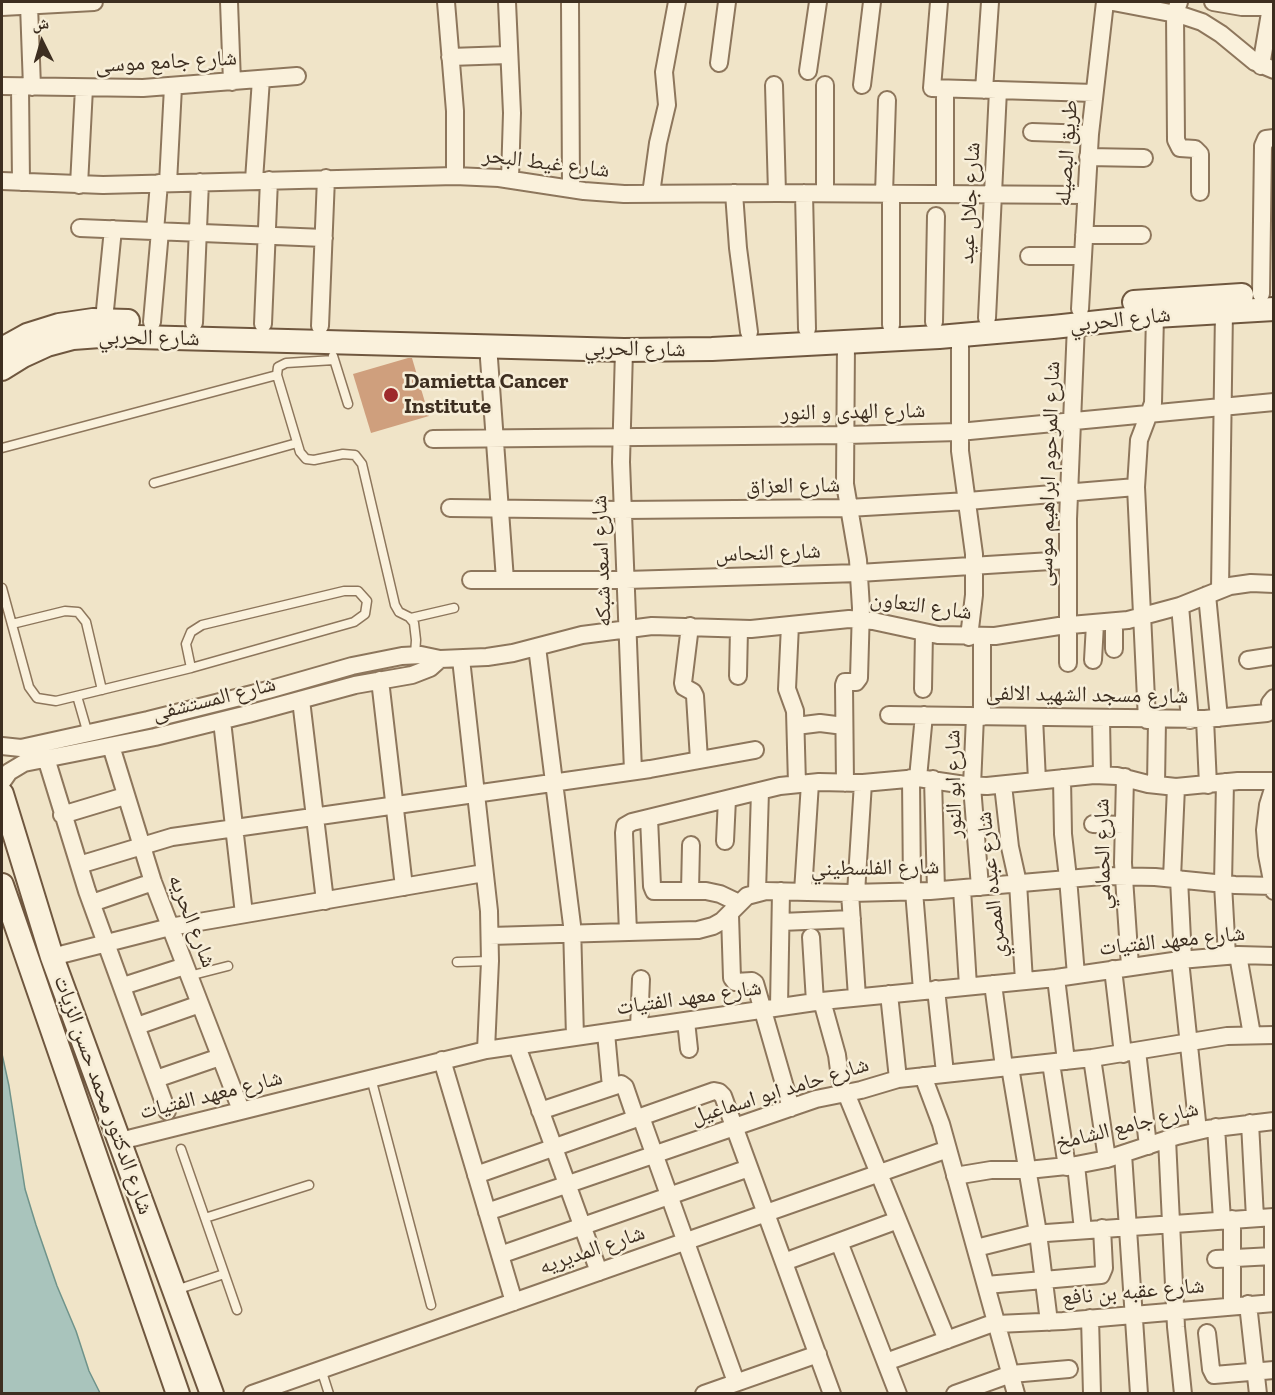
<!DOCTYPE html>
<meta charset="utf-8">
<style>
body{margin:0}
#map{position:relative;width:1275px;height:1395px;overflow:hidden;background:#f0e4c8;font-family:"Zilla Slab","Noto Naskh Arabic",serif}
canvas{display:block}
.frame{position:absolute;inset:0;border:3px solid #3d2e20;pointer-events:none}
.north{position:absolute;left:12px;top:12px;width:60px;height:60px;-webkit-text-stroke:4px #f7eed8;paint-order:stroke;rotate:355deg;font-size:16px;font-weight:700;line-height:24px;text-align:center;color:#3d2e20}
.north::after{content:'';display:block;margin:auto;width:21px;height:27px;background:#3d2e20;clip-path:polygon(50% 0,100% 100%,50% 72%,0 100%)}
</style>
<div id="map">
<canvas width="1275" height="1395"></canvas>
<div class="frame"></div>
<div class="north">ش</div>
</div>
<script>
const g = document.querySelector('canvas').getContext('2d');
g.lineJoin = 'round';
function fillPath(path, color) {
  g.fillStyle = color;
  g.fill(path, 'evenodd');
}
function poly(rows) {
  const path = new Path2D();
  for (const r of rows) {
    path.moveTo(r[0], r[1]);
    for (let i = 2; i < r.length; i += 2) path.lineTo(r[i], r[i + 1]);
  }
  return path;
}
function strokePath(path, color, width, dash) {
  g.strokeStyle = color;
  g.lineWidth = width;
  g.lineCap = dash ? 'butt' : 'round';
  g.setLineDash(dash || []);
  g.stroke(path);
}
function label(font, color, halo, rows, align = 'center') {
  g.font = font + ' "Zilla Slab","Noto Naskh Arabic",serif';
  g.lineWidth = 5;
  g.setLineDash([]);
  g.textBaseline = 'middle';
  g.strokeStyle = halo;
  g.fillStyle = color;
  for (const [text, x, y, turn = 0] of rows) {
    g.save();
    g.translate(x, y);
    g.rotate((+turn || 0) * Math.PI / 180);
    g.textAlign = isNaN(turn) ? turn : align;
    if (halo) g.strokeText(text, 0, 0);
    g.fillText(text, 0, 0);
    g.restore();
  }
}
const water = poly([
 [2,1054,9,1086,25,1189,36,1225,57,1286,76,1331,89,1371,100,1393,2,1393,2,1054]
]);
fillPath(water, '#a9c4bc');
strokePath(water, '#6f938a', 1.5);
fillPath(poly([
 [408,358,412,358,429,416,371,433,353,374]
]), '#cf9f7d');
const lane = poly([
 [333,356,348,404],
 [334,360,286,363,278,367,277,375,300,452,306,459,314,460,343,454,355,455,362,464,395,605,399,612,409,617,414,623,416,640,415,655],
 [2,448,277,375],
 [154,483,297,443],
 [2,588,29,687,37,698,56,701,191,668,354,622,365,614,367,601,358,591,344,591,202,625,191,632,186,644,191,668],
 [411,618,454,608],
 [12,624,65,611,78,612,86,622,102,690],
 [77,696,88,734],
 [457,962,490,961],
 [189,976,228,966],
 [371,1078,431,1305],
 [181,1149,237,1310],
 [205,1218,309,1185],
 [176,1290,224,1274],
 [321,1369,329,1394]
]);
const street = poly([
 [229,2,232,82],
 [446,2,455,111,455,176],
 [507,2,512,113,510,179],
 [570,2,571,189],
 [939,2,932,88,1094,93],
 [1113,2,1181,15,1202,22,1221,34,1255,62,1274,70],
 [1179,2,1175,13,1176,140,1180,148,1195,149,1200,154,1200,192],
 [1213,2,1242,7,1274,7],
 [29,5,32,87],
 [2,7,94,2],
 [450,57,508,55],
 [719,63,727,2],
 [1261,66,1271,7],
 [808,71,818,2],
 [774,85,777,193],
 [862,85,872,2],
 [2,86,143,88,297,76],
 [20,87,21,182],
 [945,89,945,194],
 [984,90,990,2],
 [1032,132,1090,134],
 [1088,157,1144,158],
 [254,180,261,79],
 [2,181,103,185,455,176,499,178,584,191,624,194,777,193,1086,195],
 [168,183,173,87],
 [79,185,84,88],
 [734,193,738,248,749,332],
 [804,193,807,329],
 [825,193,825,85],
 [651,194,658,143,667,105,664,72,677,2],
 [884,194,887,100],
 [80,228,324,238],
 [155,231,159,183],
 [1084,235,1142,235],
 [1029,256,1083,256],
 [1261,294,1263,146,1266,139,1274,138],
 [1080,309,1090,134,1105,2],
 [987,318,998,90],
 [104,320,113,229],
 [152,322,160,231],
 [934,322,936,216],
 [194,323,200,182],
 [263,324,269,180],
 [891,325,891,194],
 [320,326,326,178],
 [960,335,960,451,974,554,974,595,969,637],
 [488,345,505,580],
 [624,350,621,462,633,771],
 [433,439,846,435,959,432,1274,402],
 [450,508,622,510,848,508,968,501,1136,487],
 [471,580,626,580,859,573,1067,560],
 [1220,589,1224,311],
 [1207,595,1219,718],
 [1180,606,1190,720],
 [790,625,787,689,795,711,797,784],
 [690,626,683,683,684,687,693,692,695,696,699,760],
 [537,647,572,925,575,1037],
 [1114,649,1114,622],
 [461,659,489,911,490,961,486,1050],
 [1093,660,1095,624],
 [1248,660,1274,656],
 [1068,663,1068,519,1076,325],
 [738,676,739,629],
 [380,680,404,887],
 [923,689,924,632],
 [301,700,325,901],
 [889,715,1205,719,1267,713,1271,710,1270,703,1274,698],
 [975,716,972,786,980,887],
 [982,717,982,636],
 [1034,717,1037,781],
 [1101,718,1102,775],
 [1205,719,1208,785],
 [1147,720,1136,487,1139,440,1153,403,1155,316],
 [222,721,244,914],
 [796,726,820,723,844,726],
 [2,746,21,748,148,720,268,690,352,666,402,656,421,655,440,659,487,657,513,653,582,635,652,626,751,629,849,619,873,621,938,635,995,636,1059,626,1128,620,1180,606,1230,586,1251,583,1274,584],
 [111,746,153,882,241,1110],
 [46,758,87,891,167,1111],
 [1125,777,1123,863,1130,966],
 [911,778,912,891],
 [918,778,924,715],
 [1062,778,1063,834,1068,878,1076,975],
 [933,779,936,890],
 [2,782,9,772,24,763,155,737,248,714,355,685,412,675,430,668,440,659],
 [1225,782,1223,884,1227,956],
 [845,783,844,685,845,682,856,682,859,678,861,608,858,560,845,484,846,342],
 [1003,785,1010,847,1018,883,1024,981],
 [1156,785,1157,720],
 [1274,786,1268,805,1265,830,1267,855,1274,891],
 [62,815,125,796],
 [649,818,652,886,654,891,706,891,720,894,739,903],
 [1093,824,1123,825],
 [725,841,727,799],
 [79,865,172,837,650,769,755,750],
 [1172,878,1176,787],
 [1179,879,1183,959],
 [962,889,968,986],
 [690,891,691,845],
 [914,891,922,990],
 [757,892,760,791],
 [803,892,810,783],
 [850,893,857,997],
 [856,893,863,783],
 [92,903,153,882],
 [730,915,732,978,735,982,752,981,755,983,791,1108],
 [781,922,852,919],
 [628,932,624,833,625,826,632,822,780,786,819,782,863,783,918,778,965,785,987,786,1094,775,1117,776,1148,784,1176,787,1238,781,1274,781],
 [490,936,698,930,713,926,722,921,747,896,766,891,850,893,930,891,1102,876,1155,877,1235,885,1273,886],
 [811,937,815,1002],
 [1238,955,1252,1035],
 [52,957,170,927,484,873],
 [1180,960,1198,1131],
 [1113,969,1123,1054],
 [1056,978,1066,1061],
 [993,984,1004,1067],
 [123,986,185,966],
 [936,989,945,1073],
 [889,994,898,1079],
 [822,1001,837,1055,842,1093],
 [779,1007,781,891],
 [686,1021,689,1049],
 [137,1026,200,1004],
 [639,1028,641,979],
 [606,1033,611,1087],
 [517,1046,599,1272],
 [1137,1051,1148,1146],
 [1092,1058,1107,1159],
 [442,1060,514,1302],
 [1051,1063,1067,1167],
 [1010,1067,1038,1233,1049,1322],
 [923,1076,941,1124,1016,1394],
 [156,1079,220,1057],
 [846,1093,947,1340],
 [540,1111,621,1084,625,1087,636,1119],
 [641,1117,736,1382],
 [1250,1123,1255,1218],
 [1216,1127,1222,1220],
 [1167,1139,1176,1327,1183,1394],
 [120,1141,486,1050,822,1001,1056,978,1180,960,1238,955,1274,956],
 [1123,1154,1139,1394],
 [1076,1165,1083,1230],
 [476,1175,714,1091,719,1092,723,1096,832,1394],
 [955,1176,991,1170,1028,1170,1076,1165,1107,1159,1177,1136,1207,1129,1274,1121],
 [487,1212,816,1099,861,1090,898,1079,1092,1058,1227,1036,1274,1035],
 [1232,1219,1232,1305],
 [839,1242,898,1394],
 [976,1248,1032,1234,1274,1217],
 [500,1255,749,1168],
 [1216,1259,1273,1256],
 [784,1262,898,1220],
 [986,1285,1101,1275,1104,1268,1102,1228],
 [1273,1303,1273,1217],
 [1248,1304,1258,1394],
 [1090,1318,1092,1394],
 [997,1324,1063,1321,1274,1303],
 [1207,1333,1211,1369,1214,1375,1274,1370],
 [886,1362,996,1322],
 [252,1394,948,1149],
 [704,1394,818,1354],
 [955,1394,1011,1374,1069,1369]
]);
const secondary = poly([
 [1134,302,1242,295],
 [2,349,27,335,59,325,93,320,128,321],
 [2,369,23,356,47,345,73,338,100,336,624,350,712,349,939,337,1053,327,1155,316,1274,309],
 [2,794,52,957,212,1394],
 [2,885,178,1394]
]);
strokePath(lane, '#8d765c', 11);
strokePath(street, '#8d765c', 20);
strokePath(secondary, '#6f573f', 26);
strokePath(lane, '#faf1dc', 8);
strokePath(street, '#faf1dc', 16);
strokePath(secondary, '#faf1dc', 22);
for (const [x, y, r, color] of [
 [391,395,8,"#9e2a2b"]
]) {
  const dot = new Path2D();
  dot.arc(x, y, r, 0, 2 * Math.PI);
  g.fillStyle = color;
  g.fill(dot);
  strokePath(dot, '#f7eed8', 2);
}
label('22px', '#3d2e20', '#f7eed8', [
 ["شارع جامع موسى",166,62,-3],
 ["طريق البصيله",1067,153,-86],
 ["شارع غيط البحر",546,163,7],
 ["شارع جلال عيد",970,203,-87],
 ["شارع الحربي",1120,320,-6],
 ["شارع الحربي",149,338,1],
 ["شارع الحربي",635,349,1],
 ["شارع الهدى و النور",853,412,-1],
 ["شارع المرحوم ابراهيم موسى",1049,474,-88],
 ["شارع العزاق",793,486,-1],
 ["شارع النحاس",768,553,-2],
 ["شارع اسعد شبكه",602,561,-92],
 ["شارع التعاون",921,606,8],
 ["شارع مسجد الشهيد الالفى",1087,695,1],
 ["شارع المستشفى",214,699,-14],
 ["شارع ابو النور",954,784,-91],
 ["شارع الحمامي",1103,854,-91],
 ["شارع الفلسطيني",875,868,-1],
 ["شارع عبده المصري",992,885,-96],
 ["شارع الحريه",192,921,69],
 ["شارع معهد الفتيات",1172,941,-6],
 ["شارع معهد الفتيات",689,998,-8],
 ["شارع حامد ابو اسماعيل",780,1091,-17],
 ["شارع الدكتور محمد حسن الزيات",103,1095,70],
 ["شارع معهد الفتيات",211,1095,-14],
 ["شارع جامع الشامخ",1127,1126,-14],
 ["شارع المديريه",592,1250,-19],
 ["شارع عقبه بن نافع",1133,1292,-5]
]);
label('bold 22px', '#3d2e20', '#f7eed8', [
 ["Damietta Cancer",404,382],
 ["Institute",404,407]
], 'left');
</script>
